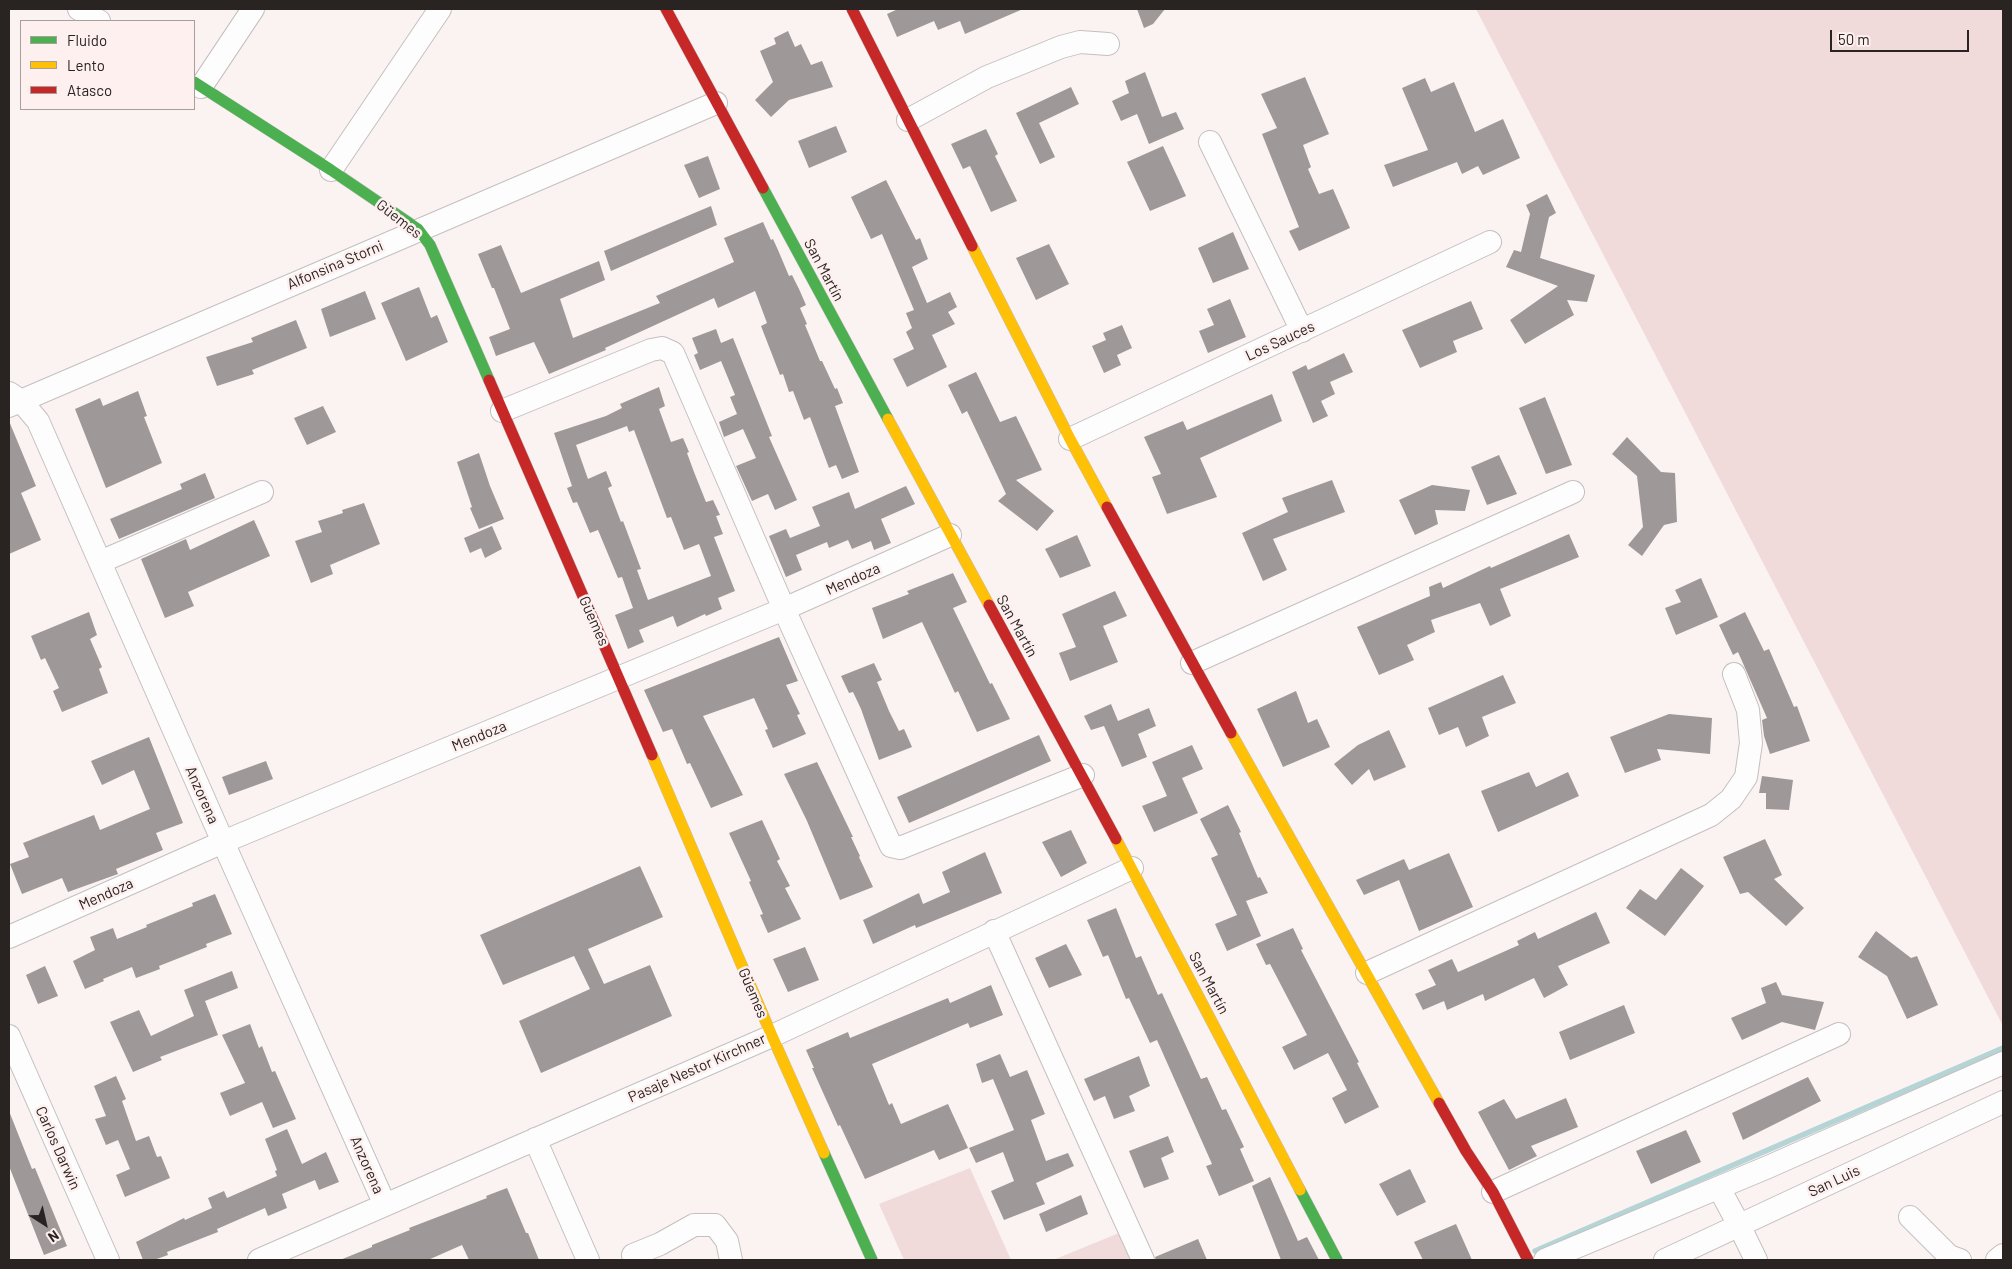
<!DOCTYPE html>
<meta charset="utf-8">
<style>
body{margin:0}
#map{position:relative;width:2012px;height:1269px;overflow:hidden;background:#faf3f2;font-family:Barlow,sans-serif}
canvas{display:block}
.frame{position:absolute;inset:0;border:10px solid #292322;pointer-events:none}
.legend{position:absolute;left:20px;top:20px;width:175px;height:90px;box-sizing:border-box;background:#fdf0ef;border:1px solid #a89e9d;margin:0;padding:6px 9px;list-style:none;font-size:15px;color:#292322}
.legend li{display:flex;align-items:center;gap:10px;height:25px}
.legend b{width:25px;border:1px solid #a89e9d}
.north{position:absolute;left:20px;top:1199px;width:50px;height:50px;-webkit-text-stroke:4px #fdf0ef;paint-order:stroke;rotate:145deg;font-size:14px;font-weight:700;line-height:20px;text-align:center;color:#292322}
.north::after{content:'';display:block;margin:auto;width:18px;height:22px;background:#292322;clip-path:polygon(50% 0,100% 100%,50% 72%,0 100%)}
.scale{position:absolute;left:1830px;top:30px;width:139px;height:22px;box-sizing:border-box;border:2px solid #292322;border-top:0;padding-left:6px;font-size:15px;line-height:18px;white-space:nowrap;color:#292322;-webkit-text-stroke:4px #fdf0ef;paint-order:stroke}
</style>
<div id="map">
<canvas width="2012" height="1269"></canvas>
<div class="frame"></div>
<ul class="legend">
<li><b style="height:6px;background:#4caf50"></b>Fluido</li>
<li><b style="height:6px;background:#ffc107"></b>Lento</li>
<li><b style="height:6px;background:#c62828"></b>Atasco</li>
</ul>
<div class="north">N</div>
<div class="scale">50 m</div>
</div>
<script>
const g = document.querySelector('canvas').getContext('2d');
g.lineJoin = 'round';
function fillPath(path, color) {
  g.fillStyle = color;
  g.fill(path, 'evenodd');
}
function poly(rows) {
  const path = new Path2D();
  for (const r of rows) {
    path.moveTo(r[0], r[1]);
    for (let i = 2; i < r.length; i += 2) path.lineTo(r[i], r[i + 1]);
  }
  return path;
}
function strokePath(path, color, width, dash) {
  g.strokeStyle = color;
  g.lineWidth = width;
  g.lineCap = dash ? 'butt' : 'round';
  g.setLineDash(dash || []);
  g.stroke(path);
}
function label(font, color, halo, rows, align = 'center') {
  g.font = font + ' Barlow,sans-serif';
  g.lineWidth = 5;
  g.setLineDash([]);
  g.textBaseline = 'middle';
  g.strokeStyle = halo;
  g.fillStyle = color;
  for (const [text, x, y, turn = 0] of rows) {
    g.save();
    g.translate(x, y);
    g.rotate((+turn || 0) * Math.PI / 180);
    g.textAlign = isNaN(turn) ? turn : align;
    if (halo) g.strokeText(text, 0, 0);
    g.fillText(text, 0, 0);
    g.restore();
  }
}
fillPath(poly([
 [1476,9,2003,9,2003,1026],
 [970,1168,1011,1260,904,1260,879,1204],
 [1119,1233,1130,1260,1053,1260]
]), '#f0dbda');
strokePath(poly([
 [1535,1251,2003,1048]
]), '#b4d4d5', 5.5);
fillPath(poly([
 [898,9,1023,9,965,34,960,21,938,30,934,21,897,37,887,14],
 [1137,9,1165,9,1153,24,1144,28],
 [788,31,795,47,801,44,811,65,822,61,833,87,789,100,771,117,755,100,773,82,760,51,776,44,774,38],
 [1145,72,1162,117,1176,112,1184,129,1149,144,1137,114,1121,121,1112,101,1129,93,1125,81],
 [1305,77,1329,134,1303,145,1311,167,1308,169,1319,194,1333,189,1350,228,1299,251,1289,231,1299,227,1262,134,1277,128,1261,94],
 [1425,78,1431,92,1454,82,1475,132,1503,119,1520,158,1483,175,1478,166,1462,174,1457,162,1393,187,1384,165,1428,150,1402,88],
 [1071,87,1079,104,1039,123,1055,157,1040,164,1016,113],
 [836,126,847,152,809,168,798,141],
 [986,129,998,154,995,156,1017,201,991,212,970,166,963,169,951,144],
 [1163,146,1186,196,1150,211,1127,162],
 [708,156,720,189,699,198,684,165],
 [886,180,916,240,920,238,928,259,912,267,927,303,950,292,957,307,948,312,955,324,932,335,947,367,907,387,893,359,914,349,906,332,912,328,906,313,914,310,882,234,871,239,851,197],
 [1547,194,1556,213,1549,217,1540,258,1595,275,1587,302,1567,300,1574,315,1525,344,1510,320,1558,286,1506,267,1514,250,1521,252,1530,214,1526,205],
 [711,206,717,225,611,271,604,251],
 [763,222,771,240,773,239,778,250,789,276,792,275,799,289,806,305,800,308,807,324,805,325,820,361,822,361,835,389,837,388,843,403,835,406,859,472,842,479,836,465,829,468,810,417,804,420,793,391,789,392,783,374,780,375,761,326,767,323,755,291,718,308,714,298,605,348,606,350,549,374,534,342,496,356,489,337,510,329,494,288,492,288,478,254,501,245,521,293,599,261,605,280,560,299,573,338,660,303,656,296,734,262,724,238],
 [1233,232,1249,269,1213,283,1198,248],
 [1049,244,1069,284,1036,300,1016,258],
 [419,287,431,318,437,315,448,342,406,361,381,303],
 [365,291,376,319,330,337,321,309],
 [1230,299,1246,337,1208,353,1199,331,1214,325,1207,309],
 [1471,301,1483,329,1453,341,1457,352,1420,368,1402,330],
 [296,320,307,348,252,370,254,374,217,386,206,357,253,342,251,338],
 [1122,325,1132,348,1117,355,1121,365,1104,373,1092,346,1106,340,1103,333],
 [716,329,721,343,733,338,772,436,769,437,797,500,775,510,768,494,752,501,736,466,756,458,743,429,724,437,719,422,737,414,730,397,735,395,721,361,700,370,694,355,698,353,692,338],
 [1344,353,1353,372,1330,382,1335,394,1321,401,1328,416,1313,423,1292,372,1306,365,1308,370],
 [976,372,1000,422,1016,416,1042,470,1016,480,1054,511,1037,531,998,501,1006,494,967,411,962,414,948,385],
 [659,387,665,406,659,409,671,442,683,438,689,452,687,453,694,472,706,502,713,500,720,515,716,516,723,534,714,537,735,591,718,598,722,609,706,616,705,614,677,627,673,616,639,630,644,642,628,649,615,615,633,608,622,577,618,578,598,530,590,533,577,502,573,503,567,488,572,486,554,433,606,416,622,408,620,404],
 [627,426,629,432,634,430,667,518,671,517,684,550,699,544,711,576,648,600,637,570,641,569,623,521,621,522,608,488,612,486,606,471,588,479,576,445],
 [138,391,147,416,144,417,162,463,106,488,75,409,100,398,103,406],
 [1272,394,1282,421,1200,458,1217,497,1167,514,1152,477,1161,474,1144,437,1183,421,1187,430],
 [1545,397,1572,465,1546,474,1519,408],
 [323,406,336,432,307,445,294,418],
 [9,421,36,486,21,493,41,540,9,554],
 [1627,437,1661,472,1675,473,1677,522,1664,525,1642,556,1628,545,1643,527,1637,476,1612,454],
 [479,453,490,486,504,519,479,529,470,508,472,507,457,462],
 [1499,455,1517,494,1487,505,1471,467],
 [205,473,215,498,119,539,110,519,182,489,180,484],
 [1332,480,1345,512,1273,539,1287,570,1263,581,1242,533,1288,512,1282,498],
 [1432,485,1470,490,1465,511,1435,510,1438,524,1415,535,1399,500],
 [906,486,915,504,881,519,891,543,874,550,871,541,852,549,848,540,829,548,827,542,796,555,802,570,786,577,769,536,786,529,790,538,820,526,812,507,849,492,855,509],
 [364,503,380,544,330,565,333,574,311,583,295,541,322,532,318,521,343,513,342,510],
 [254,520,270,556,188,592,194,606,165,618,141,559,186,539,190,550],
 [492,526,502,549,485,558,481,548,470,553,464,538],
 [1569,534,1579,557,1500,589,1511,616,1490,626,1480,603,1431,620,1435,632,1407,645,1414,660,1379,675,1357,627,1430,596,1429,587,1441,582,1443,588,1490,566,1491,568],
 [1077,535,1091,566,1060,578,1045,549],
 [953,573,967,602,953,608,990,684,992,683,1010,719,977,732,958,691,955,693,922,622,883,639,872,608,909,594,907,591],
 [1701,578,1718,617,1676,635,1665,608,1681,602,1675,590],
 [1115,591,1127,616,1103,626,1118,662,1070,681,1059,653,1076,647,1062,614],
 [89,612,97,635,90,639,102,667,99,669,108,693,62,712,53,691,59,688,45,658,41,660,31,636],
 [1745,612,1764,651,1769,649,1794,707,1797,706,1810,741,1770,754,1764,736,1762,720,1767,718,1738,652,1733,655,1719,625],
 [779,637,798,681,786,685,800,714,797,715,806,734,773,748,765,730,768,729,754,698,703,716,743,795,711,808,690,763,687,764,672,729,663,732,644,690],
 [874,663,882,680,877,682,889,711,899,731,904,729,912,747,879,760,861,709,853,692,849,693,841,676],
 [1503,675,1516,703,1482,717,1489,736,1466,747,1458,727,1439,735,1428,708],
 [1296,691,1308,723,1317,719,1330,747,1283,767,1257,709],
 [1111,704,1118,721,1149,708,1156,726,1138,734,1147,757,1122,767,1104,726,1091,730,1084,716],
 [1669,714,1712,718,1710,754,1657,749,1661,760,1625,773,1610,737],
 [1389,730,1406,767,1374,781,1369,769,1352,785,1334,764,1358,745],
 [1039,735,1051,761,909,823,897,797],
 [149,737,183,823,156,833,163,850,116,869,118,874,68,892,62,878,22,894,10,864,29,857,23,843,94,815,100,830,150,809,134,770,102,785,91,761],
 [1192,745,1203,769,1182,778,1198,813,1154,832,1142,806,1167,796,1152,762],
 [266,761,273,779,229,795,222,777],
 [817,762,853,837,851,837,860,856,859,857,873,887,840,900,807,821,784,774],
 [1529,772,1536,787,1568,772,1579,796,1498,832,1481,791],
 [1762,776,1793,780,1789,810,1766,809,1766,793,1759,793],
 [1228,805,1241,832,1239,833,1258,878,1260,877,1268,893,1246,901,1261,936,1227,951,1215,924,1237,915,1211,858,1218,855,1200,819],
 [762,820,780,859,777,861,790,886,785,888,801,919,768,933,760,915,763,914,749,882,751,881,729,833],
 [1071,830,1087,863,1061,877,1042,842],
 [1765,839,1782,875,1774,879,1804,908,1786,926,1748,892,1740,894,1723,857],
 [985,852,1002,893,916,928,915,925,873,944,863,920,919,893,923,904,950,892,942,872],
 [1449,853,1473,907,1419,931,1399,880,1364,895,1356,880,1404,859,1409,870],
 [640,866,663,917,588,949,604,984,650,965,672,1016,541,1073,519,1021,590,989,574,956,503,985,480,935],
 [1681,868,1704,886,1665,936,1626,908,1640,889,1656,900],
 [215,894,232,934,206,944,207,947,159,966,160,969,136,978,132,967,103,979,104,981,85,989,73,961,95,950,90,937,113,928,117,939,147,927,146,925,193,906,192,903],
 [1116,908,1136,958,1141,956,1158,995,1162,993,1201,1079,1207,1077,1222,1110,1226,1109,1244,1147,1240,1149,1254,1181,1219,1196,1206,1166,1212,1164,1157,1040,1150,1043,1129,998,1126,999,1108,955,1103,957,1087,920],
 [1596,912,1610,943,1558,966,1568,985,1544,998,1534,978,1485,1001,1483,994,1447,1010,1444,1001,1423,1010,1415,994,1436,985,1428,970,1452,959,1458,972,1519,945,1517,941,1535,932,1538,939],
 [1293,928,1303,949,1301,950,1359,1062,1357,1063,1379,1107,1345,1124,1332,1098,1347,1090,1328,1053,1294,1070,1282,1047,1307,1035,1270,964,1266,965,1256,944],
 [1876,931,1911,958,1917,956,1938,1005,1907,1019,1887,976,1858,957],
 [1066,944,1082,975,1049,988,1035,958],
 [805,947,819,980,788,992,773,959],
 [45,966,58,996,38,1004,26,975],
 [232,971,238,988,205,1001,218,1035,160,1057,162,1060,133,1072,110,1022,139,1010,151,1036,194,1016,184,990],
 [1776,982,1782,995,1824,1002,1815,1030,1782,1022,1742,1040,1731,1018,1766,1003,1761,988],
 [991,985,1003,1015,970,1028,968,1023,872,1064,889,1105,892,1103,901,1124,948,1104,968,1148,939,1160,934,1150,865,1179,840,1125,838,1126,812,1068,814,1068,806,1050,848,1032,850,1038,948,998,950,1003],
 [1624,1005,1635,1033,1570,1060,1559,1032],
 [250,1024,259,1048,262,1046,272,1072,275,1071,296,1119,273,1128,262,1102,230,1116,220,1093,245,1083,222,1035],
 [1000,1054,1010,1077,1027,1070,1045,1114,1031,1120,1046,1161,1068,1153,1074,1166,1036,1183,1045,1204,1004,1220,991,1191,1014,1181,1003,1152,976,1163,969,1148,1014,1130,993,1079,982,1083,976,1064],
 [1139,1056,1150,1086,1129,1096,1135,1111,1114,1119,1105,1096,1094,1101,1084,1079],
 [116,1076,126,1099,122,1101,136,1141,149,1136,157,1157,161,1156,170,1178,125,1197,116,1175,130,1169,118,1140,106,1145,95,1119,106,1116,94,1086],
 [1808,1077,1821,1101,1743,1140,1732,1113],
 [1566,1098,1578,1127,1531,1146,1537,1156,1509,1170,1478,1112,1504,1099,1516,1119],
 [9,1111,32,1169,35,1168,67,1246,44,1255,9,1166],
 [287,1129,302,1164,326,1152,339,1182,319,1190,315,1180,282,1194,287,1208,268,1216,265,1208,217,1229,218,1232,167,1252,168,1255,154,1260,143,1260,136,1242,184,1218,185,1220,212,1208,208,1198,224,1191,227,1198,277,1176,275,1171,277,1170,265,1139],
 [1686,1130,1701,1162,1651,1184,1636,1151],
 [1168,1136,1174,1152,1161,1158,1169,1179,1144,1188,1129,1151],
 [1410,1169,1426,1202,1397,1216,1379,1184],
 [1270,1177,1298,1241,1307,1237,1319,1260,1281,1260,1252,1186],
 [507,1188,526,1233,528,1233,539,1260,469,1260,462,1245,428,1260,340,1260,372,1247,372,1245,410,1230,409,1228,487,1198,486,1196],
 [1081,1195,1088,1214,1046,1232,1039,1214],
 [1456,1224,1472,1260,1423,1260,1414,1242],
 [1198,1239,1207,1260,1156,1260,1155,1257]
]), '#9e9998');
const street = poly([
 [79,9,99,21],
 [201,87,253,9],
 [908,120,987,77,1061,47,1080,42,1108,44],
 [1210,142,1302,331],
 [331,170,440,9],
 [9,393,21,401,38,421,223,842,385,1205],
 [9,406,716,103],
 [502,411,651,350,662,348,673,353,784,609,891,846,900,848,1083,775],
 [1070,439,1490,242],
 [100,562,262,492],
 [1192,663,1573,492],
 [994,931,1143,1260],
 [9,937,223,842,784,609,950,535],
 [1367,973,1711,815,1731,799,1746,777,1751,743,1748,710,1734,674],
 [9,1036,108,1260],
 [535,1139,588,1260],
 [1719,1188,1739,1225,1756,1260],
 [1493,1192,1839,1034],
 [1910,1217,1949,1256,1960,1260],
 [633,1255,660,1244,694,1225,715,1225,727,1241,731,1260],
 [259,1260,772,1036,1132,868],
 [1545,1260,1768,1167,2003,1063],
 [1665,1260,2003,1102],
 [1997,1260,2003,1255]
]);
const fast = poly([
 [194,82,331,170,418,229,430,245,489,380],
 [763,188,888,419],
 [824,1153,872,1260],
 [1300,1190,1337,1260]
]);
const slow = poly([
 [972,246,1070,439,1107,507],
 [888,419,989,605],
 [1231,733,1439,1103],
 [652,755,772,1036,824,1153],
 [1116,839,1300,1190]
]);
const jam = poly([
 [666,9,763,188],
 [852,9,972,246],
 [489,380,652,755],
 [1107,507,1231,733],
 [989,605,1116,839],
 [1439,1103,1466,1151,1493,1192,1528,1260]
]);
strokePath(street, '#c5bfbf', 24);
strokePath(fast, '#c5bfbf', 12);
strokePath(slow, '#c5bfbf', 12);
strokePath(jam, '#c5bfbf', 12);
strokePath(street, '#fefdfd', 22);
strokePath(fast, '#4caf50', 11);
strokePath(slow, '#ffc107', 11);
strokePath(jam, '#c62828', 11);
label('15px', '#292322', '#fdf0ef', [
 ["Güemes",399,219,38],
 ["Alfonsina Storni",335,265,-23],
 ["San Martín",824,270,62],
 ["Los Sauces",1280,341,-25],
 ["Mendoza",853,579,-24],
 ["Güemes",594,621,66],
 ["San Martín",1017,626,61],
 ["Mendoza",479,736,-22],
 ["Anzorena",202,795,66],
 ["Mendoza",106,894,-24],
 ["San Martín",1209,983,62],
 ["Güemes",753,993,67],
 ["Pasaje Nestor Kirchner",697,1068,-24],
 ["Carlos Darwin",58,1148,66],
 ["Anzorena",367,1165,66],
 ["San Luis",1834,1181,-25]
]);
</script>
